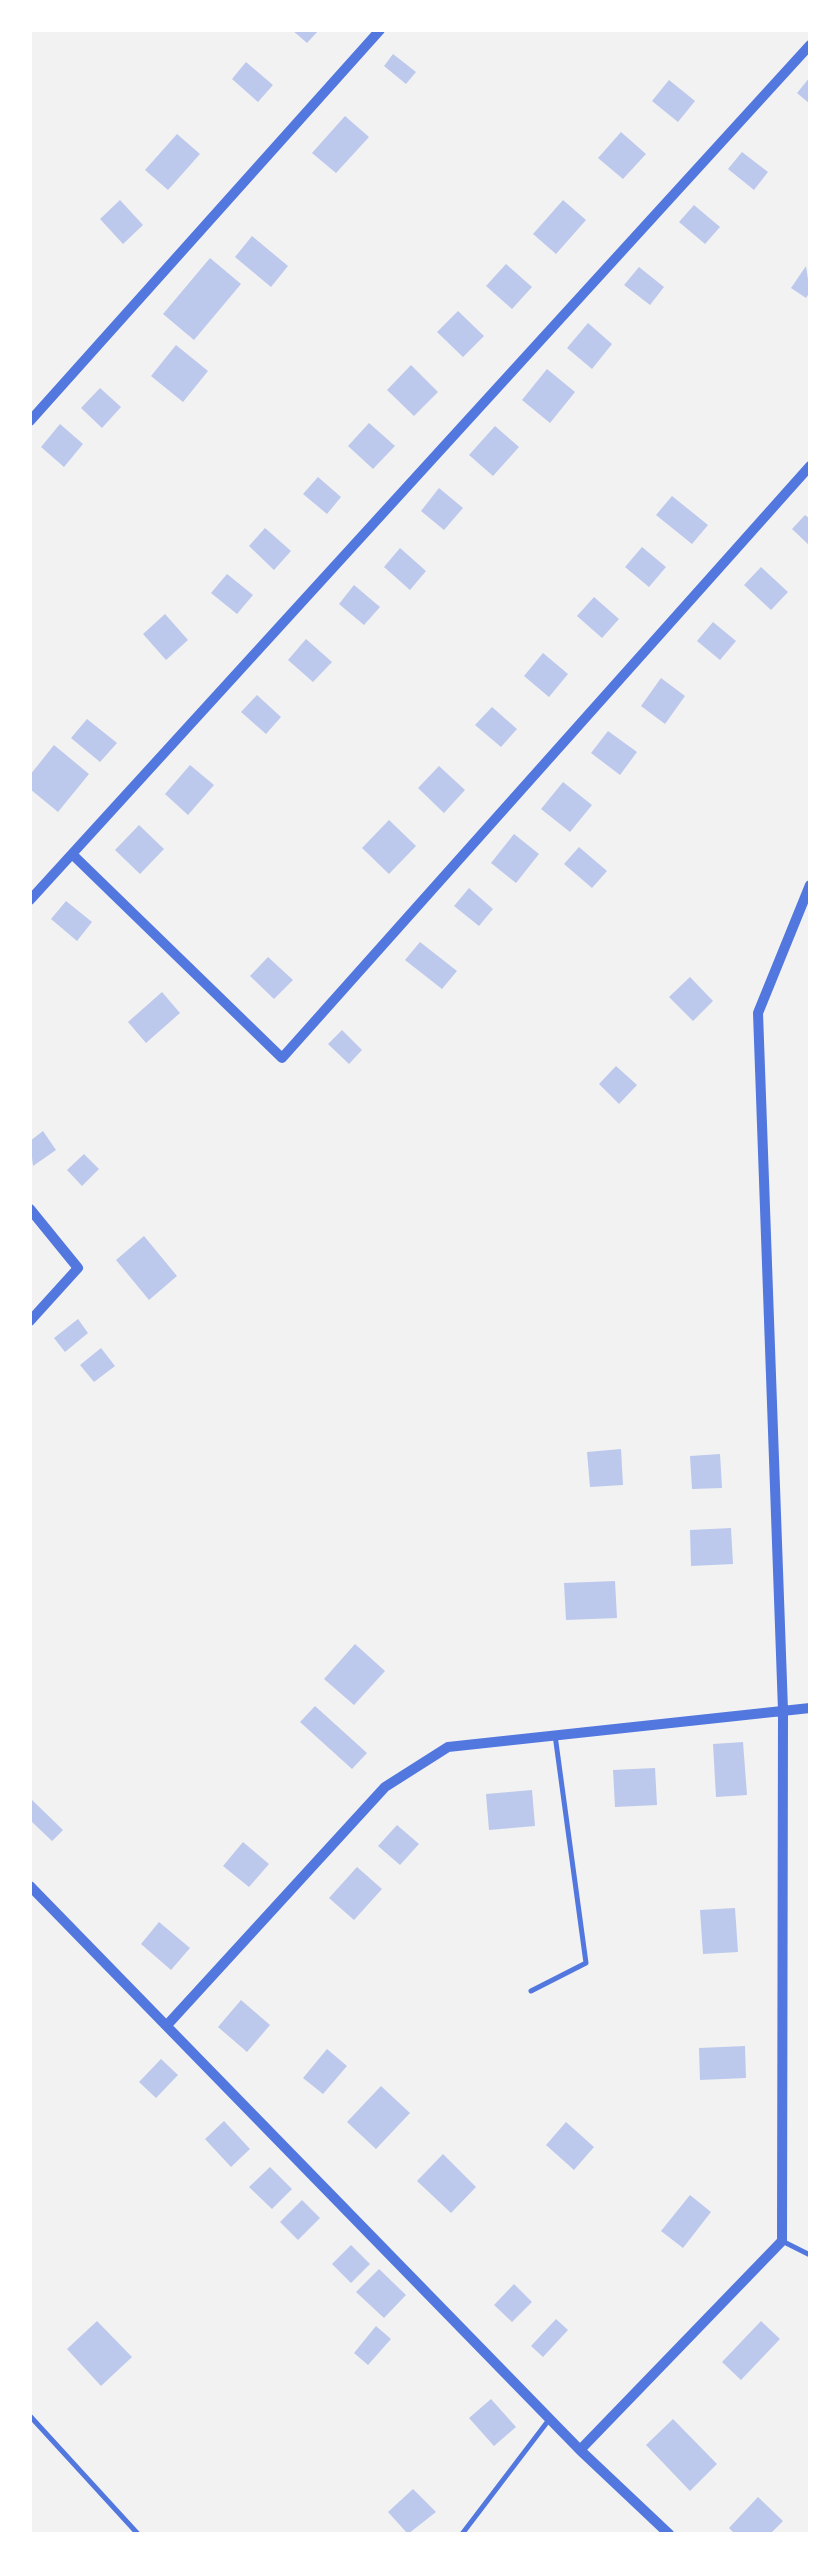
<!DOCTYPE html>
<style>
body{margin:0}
#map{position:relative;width:840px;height:2564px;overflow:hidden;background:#f2f2f2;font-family:Rubik,sans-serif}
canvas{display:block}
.frame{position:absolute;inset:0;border:32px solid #fff;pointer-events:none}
</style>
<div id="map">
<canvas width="840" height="2564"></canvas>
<div class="frame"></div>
</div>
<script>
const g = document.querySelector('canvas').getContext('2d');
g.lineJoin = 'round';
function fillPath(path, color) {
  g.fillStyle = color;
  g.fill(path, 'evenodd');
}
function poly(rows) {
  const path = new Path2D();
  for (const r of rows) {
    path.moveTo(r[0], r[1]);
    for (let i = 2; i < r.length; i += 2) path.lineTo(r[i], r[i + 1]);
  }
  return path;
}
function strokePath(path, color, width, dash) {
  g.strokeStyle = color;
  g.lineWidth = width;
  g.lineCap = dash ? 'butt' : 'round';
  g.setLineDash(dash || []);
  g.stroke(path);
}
fillPath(poly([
 [292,30,319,30,307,43],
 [393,54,416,72,406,84,384,66],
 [246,62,273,85,258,102,232,79],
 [810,77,810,104,797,93],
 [669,80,695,101,678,122,652,101],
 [345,116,369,137,336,173,312,153],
 [621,132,646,154,623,179,598,158],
 [177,134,200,154,168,190,145,170],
 [742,152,768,172,754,190,728,169],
 [120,200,143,225,123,244,100,219],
 [563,200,586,220,556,254,533,234],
 [694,205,720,227,705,244,679,222],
 [252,236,288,266,271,287,235,257],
 [210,258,241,284,194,340,163,314],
 [506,264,532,287,512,309,486,286],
 [806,266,810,292,806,298,791,288],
 [639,267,664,287,650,305,624,285],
 [458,311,484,336,463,357,437,332],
 [588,323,612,344,592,369,567,348],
 [176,345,208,371,183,402,151,376],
 [411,365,438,392,414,416,387,390],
 [547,369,575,392,550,423,522,400],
 [100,388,121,407,102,428,81,408],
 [369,423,395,446,373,469,348,446],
 [60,424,83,444,64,467,41,447],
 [495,426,519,447,493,476,469,455],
 [318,477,341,497,327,514,303,494],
 [439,488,463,508,444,530,421,511],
 [672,496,708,525,692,544,656,515],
 [805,515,810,519,810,546,792,529],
 [265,528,291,551,274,570,249,546],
 [642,547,666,567,649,587,625,567],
 [400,548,426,571,410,590,384,567],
 [761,567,788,592,771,610,744,585],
 [227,574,253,595,237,614,211,593],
 [354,585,380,607,364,625,339,604],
 [594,597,619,619,602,638,577,616],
 [165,614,188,640,166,660,143,634],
 [713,622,736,641,720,660,697,641],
 [306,639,332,662,313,682,288,660],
 [543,653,568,674,549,697,524,676],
 [661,678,685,696,665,724,641,706],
 [257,695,281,717,266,734,241,712],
 [492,707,517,729,501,747,475,725],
 [87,719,117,743,100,762,71,738],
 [608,731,637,752,620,775,591,753],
 [54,745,89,774,58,812,30,789,30,775],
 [190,765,214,785,188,815,165,794],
 [439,766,465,790,444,813,418,788],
 [563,782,592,805,570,832,541,809],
 [389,820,416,846,389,874,362,848],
 [139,825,164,849,140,874,115,850],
 [514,834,539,854,516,883,491,863],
 [579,847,607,871,592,888,564,864],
 [469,888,493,909,479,926,454,906],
 [66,901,92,922,77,941,51,919],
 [420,942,457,971,442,989,405,960],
 [268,957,293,980,274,999,250,976],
 [690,977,713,1001,693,1021,669,997],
 [162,992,180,1013,146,1043,128,1022],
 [342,1030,362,1050,349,1064,328,1044],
 [616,1066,637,1085,619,1104,599,1084],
 [43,1131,56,1150,33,1166,30,1141],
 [84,1154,99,1169,82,1186,67,1170],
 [144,1236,177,1276,149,1300,116,1260],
 [78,1319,88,1333,65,1352,54,1338],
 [101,1348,115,1366,94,1382,80,1365],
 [621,1449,623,1485,590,1487,587,1452],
 [720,1454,722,1488,692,1489,690,1456],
 [731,1528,733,1564,691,1566,690,1530],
 [615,1581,617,1618,566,1620,564,1583],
 [355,1644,385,1671,354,1705,324,1679],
 [315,1706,367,1753,352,1769,300,1722],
 [743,1742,747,1795,716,1797,713,1744],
 [655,1768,657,1805,615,1807,613,1770],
 [532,1790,535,1826,489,1830,486,1794],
 [30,1798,63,1830,52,1841,30,1820],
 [397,1825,419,1844,400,1865,378,1846],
 [243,1842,269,1864,249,1887,223,1866],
 [357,1867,382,1889,354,1920,329,1898],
 [735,1908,738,1952,703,1954,700,1910],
 [159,1922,190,1948,171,1970,141,1944],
 [241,2000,270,2025,247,2052,218,2027],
 [745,2046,746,2078,700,2080,699,2048],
 [327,2049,347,2066,323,2094,303,2078],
 [161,2059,178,2075,156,2098,139,2082],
 [381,2086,410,2113,376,2149,347,2122],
 [224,2121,250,2149,231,2167,205,2139],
 [566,2122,594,2147,574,2170,546,2145],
 [443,2154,476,2187,451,2213,417,2181],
 [270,2167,292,2189,272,2209,249,2187],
 [690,2195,711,2212,683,2248,661,2231],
 [302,2200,320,2218,298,2240,280,2222],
 [351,2245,370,2264,351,2283,332,2264],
 [379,2269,406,2295,384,2318,356,2292],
 [514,2284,532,2302,512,2322,494,2305],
 [556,2319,568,2330,543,2357,531,2346],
 [97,2321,132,2357,101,2386,67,2349],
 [761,2321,780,2339,741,2380,722,2362],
 [376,2326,391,2339,368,2365,354,2353],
 [491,2399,516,2427,494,2446,469,2418],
 [673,2419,717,2464,690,2491,646,2445],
 [413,2489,436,2512,408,2534,388,2512],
 [758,2497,783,2521,770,2534,735,2534,729,2528]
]), '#bdc9ec');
strokePath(poly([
 [531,1991,586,1963,555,1735],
 [782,2241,810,2255],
 [30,2416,138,2534],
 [462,2534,548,2421]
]), '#5277de', 5);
strokePath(poly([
 [30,421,380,30],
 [72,854,282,1058,810,466],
 [30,900,810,45],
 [30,1209,78,1268,30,1321],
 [30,1886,580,2450,669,2534],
 [168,2024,385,1787,448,1747,810,1708],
 [580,2450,782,2241,783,1710,758,1013,810,885]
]), '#5277de', 10);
</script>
